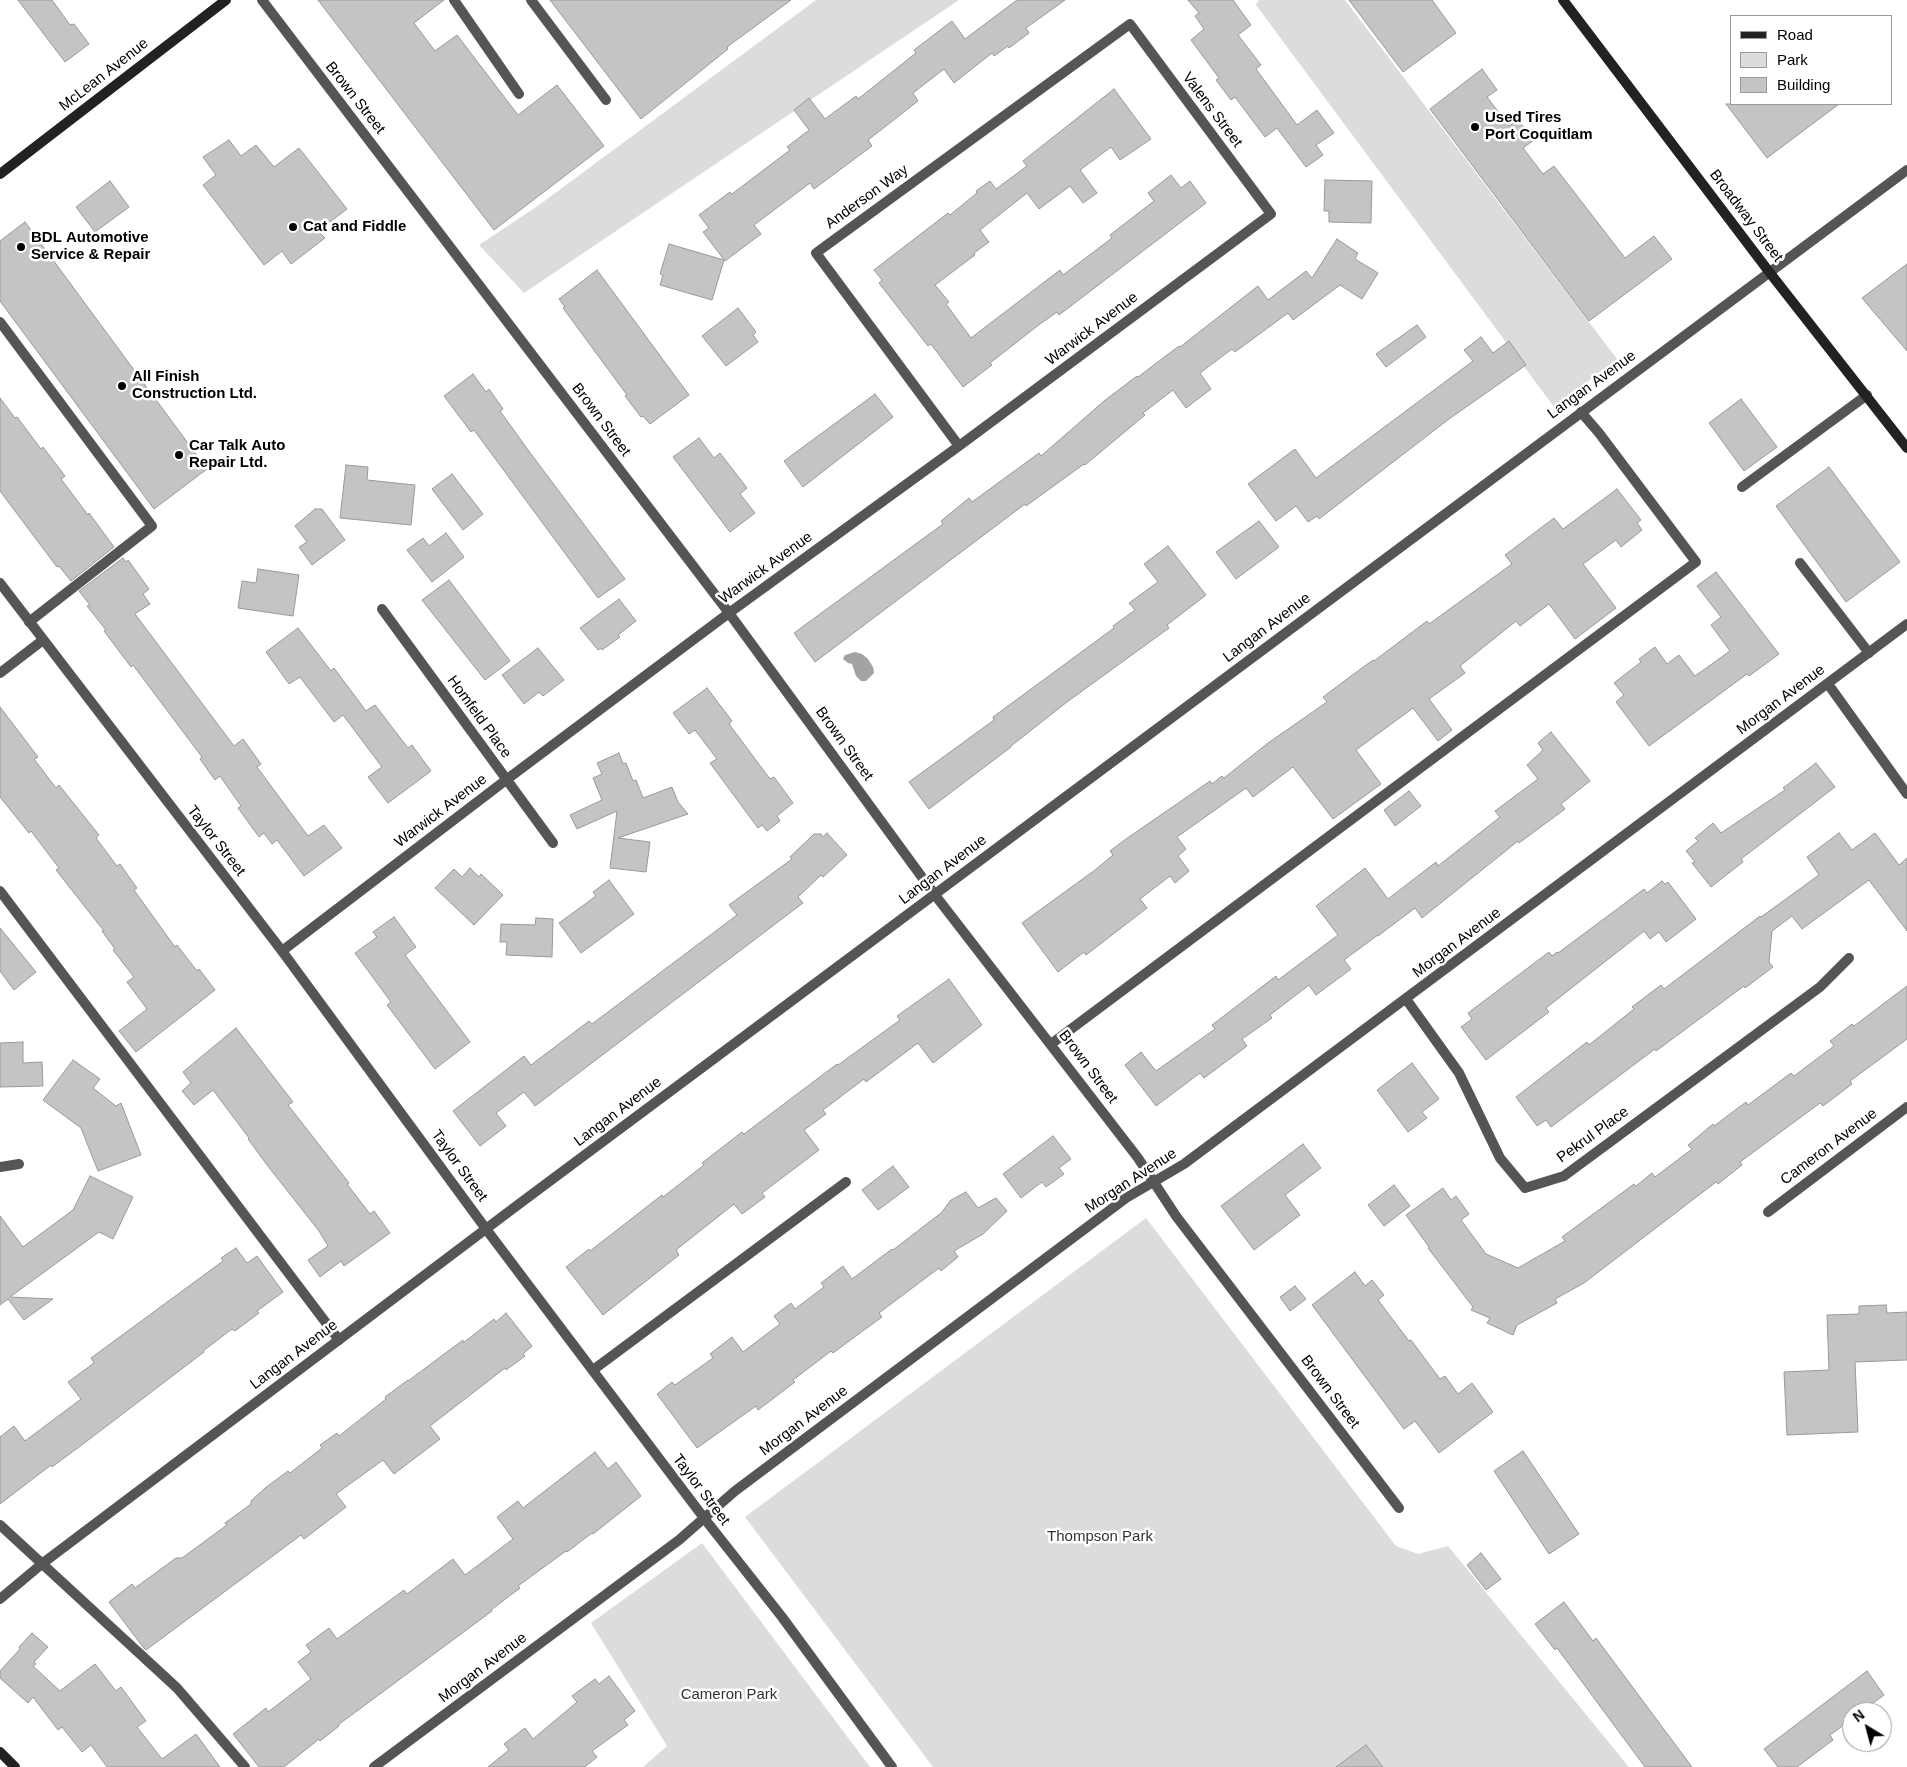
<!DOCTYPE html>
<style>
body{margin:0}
#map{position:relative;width:1907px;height:1767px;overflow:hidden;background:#fff;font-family:Arial,sans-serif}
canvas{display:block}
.legend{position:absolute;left:1730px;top:15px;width:162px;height:90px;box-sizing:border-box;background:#fff;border:1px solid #999;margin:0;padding:6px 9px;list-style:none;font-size:15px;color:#000}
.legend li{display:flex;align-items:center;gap:10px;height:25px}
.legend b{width:25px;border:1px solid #999}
.north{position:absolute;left:1842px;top:1702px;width:50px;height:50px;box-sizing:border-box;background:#fff;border:1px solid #999;border-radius:50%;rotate:323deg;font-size:14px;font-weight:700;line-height:20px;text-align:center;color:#000}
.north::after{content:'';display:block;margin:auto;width:18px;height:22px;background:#000;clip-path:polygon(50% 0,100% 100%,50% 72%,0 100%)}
</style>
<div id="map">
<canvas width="1907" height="1767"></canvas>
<ul class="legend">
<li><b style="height:6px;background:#222"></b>Road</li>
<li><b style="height:14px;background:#dcdcdc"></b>Park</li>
<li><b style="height:14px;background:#c4c4c4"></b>Building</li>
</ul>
<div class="north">N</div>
</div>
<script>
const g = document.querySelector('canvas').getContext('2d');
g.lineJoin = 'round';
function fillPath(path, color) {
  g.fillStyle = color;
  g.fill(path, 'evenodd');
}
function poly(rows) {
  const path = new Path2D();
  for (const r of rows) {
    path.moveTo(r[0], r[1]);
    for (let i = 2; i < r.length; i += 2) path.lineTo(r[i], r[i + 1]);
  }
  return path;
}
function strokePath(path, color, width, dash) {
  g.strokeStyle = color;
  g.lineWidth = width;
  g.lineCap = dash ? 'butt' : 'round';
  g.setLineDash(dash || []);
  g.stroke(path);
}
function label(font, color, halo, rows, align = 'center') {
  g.font = font + ' Arial,sans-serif';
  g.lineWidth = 5;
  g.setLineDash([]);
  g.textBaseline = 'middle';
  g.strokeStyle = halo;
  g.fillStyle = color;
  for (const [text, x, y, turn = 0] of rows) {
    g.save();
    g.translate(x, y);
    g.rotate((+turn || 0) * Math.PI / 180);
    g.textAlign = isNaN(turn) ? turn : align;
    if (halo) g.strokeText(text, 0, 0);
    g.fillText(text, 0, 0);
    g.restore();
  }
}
fillPath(poly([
 [816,0,959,0,524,293,479,245,539,205],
 [1259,0,1345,0,1617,359,1554,407,1256,5],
 [1146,1218,1396,1546,1418,1554,1448,1546,1629,1767,933,1767,745,1517],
 [702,1543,870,1767,643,1767,667,1746,591,1623]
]), '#dcdcdc');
fillPath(poly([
 [855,652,862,654,868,659,873,667,874,673,866,681,861,681,856,676,852,664,848,663,843,659,845,655]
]), '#a3a3a3');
const building = poly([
 [18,0,52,0,70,25,74,24,89,44,65,62,18,0],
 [318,0,444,0,414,23,435,51,457,35,518,115,557,85,604,146,494,230,318,0],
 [550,0,791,0,727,47,728,49,641,119,550,0],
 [1017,0,1065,0,1026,28,1029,33,1009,48,1008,46,994,56,992,53,954,83,944,69,913,93,918,101,868,140,872,146,814,189,810,183,754,225,761,234,725,261,703,232,709,228,699,215,730,192,732,194,790,150,787,147,809,130,794,110,809,98,825,119,856,96,858,99,916,53,914,50,952,21,965,39,1017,0],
 [1188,0,1233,0,1251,25,1238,35,1261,65,1256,69,1297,125,1317,110,1334,133,1316,145,1323,155,1306,167,1277,128,1265,137,1235,97,1231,100,1216,80,1219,78,1191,40,1204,29,1195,16,1199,13,1188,0],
 [1349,0,1432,0,1456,33,1403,72,1349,0],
 [1482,69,1497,90,1487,97,1509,126,1518,120,1534,140,1523,148,1543,174,1554,166,1625,258,1654,236,1672,259,1589,321,1430,109,1482,69],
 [1114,89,1151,139,1120,160,1111,147,1080,170,1097,193,1083,203,1070,186,1039,209,1027,193,980,230,989,242,974,253,975,255,935,285,949,302,946,304,971,338,1060,270,1063,275,1112,238,1110,235,1154,201,1148,193,1171,175,1181,188,1190,181,1206,203,1059,315,1057,312,1040,324,990,363,992,365,963,387,931,344,928,346,879,283,882,280,874,270,948,213,950,215,977,193,976,191,990,181,996,189,1027,166,1023,161,1114,89],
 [1726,104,1839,104,1767,158,1726,104],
 [229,140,241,156,256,145,274,167,299,148,347,209,318,231,325,238,291,264,282,251,264,265,203,185,216,175,203,157,229,140],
 [1325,180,1372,181,1371,223,1329,222,1329,211,1324,211,1325,180],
 [110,181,129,207,95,232,76,207,110,181],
 [25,222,207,469,154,509,0,301,0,241,25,222],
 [1337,239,1358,253,1355,259,1378,273,1362,299,1340,285,1293,320,1288,313,1235,352,1232,349,1200,373,1211,389,1186,408,1173,390,1143,413,1145,415,1085,465,1084,464,1026,506,1025,504,815,662,794,633,943,524,941,521,969,498,972,502,1039,453,1041,456,1104,401,1137,376,1138,377,1179,346,1180,347,1258,286,1268,300,1306,271,1312,278,1337,239],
 [669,244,724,260,712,300,660,285,663,275,660,274,669,244],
 [1907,264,1907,351,1862,298,1907,264],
 [597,270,689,395,650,424,643,416,641,417,625,396,627,395,563,308,565,307,559,299,597,270],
 [738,308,756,332,753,335,758,342,726,366,702,336,738,308],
 [1417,325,1426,337,1386,367,1376,354,1417,325],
 [1481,337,1493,353,1509,341,1526,365,1449,419,1319,519,1317,516,1308,522,1296,506,1276,521,1248,484,1295,449,1316,478,1473,361,1464,350,1481,337],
 [473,374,486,392,489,389,503,409,500,411,531,454,625,579,598,598,474,430,471,432,444,396,473,374],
 [875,394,893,417,803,487,784,461,875,394],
 [0,398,15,418,17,417,41,449,43,447,65,476,61,479,88,515,89,513,114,547,71,581,59,566,57,567,0,491,0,398],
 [1741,399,1777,447,1744,471,1709,423,1741,399],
 [699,438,714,458,720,453,747,488,740,494,755,513,730,532,673,457,699,438],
 [346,465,368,467,367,480,415,485,411,525,340,518,346,465],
 [1829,467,1900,562,1846,602,1776,506,1829,467],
 [452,474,483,514,463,530,432,489,452,474],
 [1617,489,1641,520,1637,523,1642,530,1621,547,1616,540,1583,564,1616,608,1575,639,1549,604,1520,626,1516,621,1460,666,1465,673,1429,699,1452,730,1438,741,1413,708,1356,750,1381,784,1333,819,1293,767,1253,797,1246,788,1177,837,1186,849,1178,856,1189,871,1175,883,1170,876,1140,899,1147,908,1086,955,1084,952,1058,972,1022,923,1095,870,1113,855,1110,851,1126,839,1210,781,1212,784,1222,776,1224,778,1268,743,1327,702,1323,697,1347,679,1373,660,1374,661,1427,621,1429,624,1512,564,1505,555,1554,518,1563,529,1617,489],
 [315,509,322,509,345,540,312,565,299,547,307,542,295,526,315,509],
 [1259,521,1279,547,1236,579,1216,552,1259,521],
 [446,533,464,557,432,582,407,550,423,538,429,546,446,533],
 [1168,546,1206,595,1167,625,1169,628,1067,702,1011,746,1011,747,929,809,909,782,994,720,993,717,1114,628,1113,626,1135,610,1129,603,1158,582,1144,564,1168,546],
 [123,558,126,562,128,560,149,589,143,594,150,604,135,614,234,746,243,739,261,764,257,767,308,836,324,825,342,848,304,876,277,840,272,844,264,833,259,837,238,808,241,806,220,776,215,780,200,759,202,757,133,665,131,667,104,631,106,630,87,606,90,605,79,591,123,558],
 [258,569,299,575,293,616,238,608,242,581,256,583,258,569],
 [1716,572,1779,654,1749,676,1747,674,1649,746,1616,702,1624,695,1614,683,1641,662,1639,659,1655,647,1667,664,1679,655,1695,676,1730,651,1711,625,1721,617,1697,586,1716,572],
 [449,580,510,661,485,680,422,600,449,580],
 [619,599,636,621,618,635,620,637,602,650,601,648,598,650,580,628,619,599],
 [298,628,331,671,334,668,366,711,375,705,408,748,412,745,431,771,388,803,368,777,382,767,343,715,334,722,300,677,289,684,266,652,298,628],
 [538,648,564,680,543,696,539,692,524,704,502,675,538,648],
 [707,688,732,721,729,724,770,779,774,777,793,803,777,816,780,821,767,831,762,825,758,828,710,763,717,759,695,730,689,734,673,713,707,688],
 [0,707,38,757,34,759,56,788,59,785,99,835,96,838,117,866,120,864,137,888,134,890,175,947,177,945,197,971,199,969,215,990,136,1052,119,1031,147,1009,127,982,134,977,113,950,115,949,102,931,104,931,56,870,59,868,31,831,29,833,0,797,0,707],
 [1551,732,1590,781,1561,804,1565,809,1519,843,1518,841,1422,918,1415,908,1378,936,1378,935,1344,960,1351,969,1316,995,1309,985,1270,1015,1272,1018,1242,1039,1247,1046,1204,1078,1200,1073,1156,1106,1125,1065,1141,1052,1156,1071,1215,1029,1212,1025,1276,976,1278,980,1338,935,1316,906,1365,868,1388,899,1436,862,1438,866,1500,817,1495,811,1538,779,1527,765,1543,750,1538,743,1551,732],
 [619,753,623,764,626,763,633,781,636,780,643,798,672,787,678,802,688,814,618,838,650,842,646,872,610,868,617,811,577,829,570,815,602,800,593,778,602,774,597,763,619,753],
 [1816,763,1835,787,1741,859,1743,862,1711,887,1692,863,1695,862,1686,851,1698,841,1695,838,1713,823,1721,833,1785,790,1783,788,1816,763],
 [1409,791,1421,806,1395,826,1384,810,1409,791],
 [827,833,847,855,823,877,821,875,798,897,803,903,535,1106,524,1092,496,1113,506,1126,480,1146,453,1111,524,1056,531,1065,589,1021,592,1024,737,915,729,905,792,859,790,857,814,834,821,834,823,837,827,833],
 [1839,833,1852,850,1875,833,1899,865,1907,858,1907,931,1869,880,1802,929,1792,916,1772,931,1769,962,1773,967,1745,988,1744,986,1656,1051,1655,1049,1551,1127,1546,1120,1537,1126,1516,1097,1587,1042,1589,1045,1634,1009,1632,1007,1661,985,1664,989,1760,916,1761,917,1819,875,1807,857,1839,833],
 [470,868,479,877,481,874,503,895,474,925,435,888,454,869,462,877,470,868],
 [609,880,634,914,581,953,559,923,596,896,593,892,609,880],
 [1662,881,1665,884,1668,882,1696,919,1666,942,1659,932,1650,939,1644,931,1546,1008,1549,1012,1486,1060,1461,1027,1472,1019,1468,1013,1549,952,1552,956,1557,952,1558,953,1644,889,1647,893,1662,881],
 [394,917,416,947,405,955,470,1042,435,1069,387,1005,391,1002,355,953,377,937,373,932,394,917],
 [536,918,553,919,552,957,506,955,507,942,500,942,501,924,535,925,536,918],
 [0,928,36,972,14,990,0,971,0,928],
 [949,979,982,1025,933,1063,918,1043,866,1082,864,1079,823,1110,826,1114,804,1130,819,1150,762,1193,765,1197,742,1214,734,1204,676,1250,679,1255,603,1315,566,1267,589,1249,590,1251,662,1195,663,1197,704,1165,702,1163,742,1132,744,1134,837,1064,838,1065,900,1020,897,1016,949,979],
 [1907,986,1907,1039,1850,1081,1852,1084,1823,1106,1820,1103,1740,1162,1742,1165,1718,1184,1716,1182,1584,1283,1555,1299,1557,1303,1517,1325,1513,1335,1487,1323,1490,1318,1471,1310,1473,1307,1428,1248,1429,1247,1406,1215,1443,1188,1451,1200,1456,1196,1469,1214,1461,1220,1486,1254,1518,1268,1565,1241,1562,1237,1634,1184,1636,1186,1652,1173,1655,1177,1692,1149,1688,1145,1713,1124,1714,1126,1746,1102,1748,1105,1791,1073,1794,1076,1834,1046,1830,1041,1852,1024,1854,1026,1907,986],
 [236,1028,293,1102,288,1105,349,1183,347,1184,370,1214,374,1211,390,1233,344,1266,341,1261,320,1277,308,1260,328,1246,319,1231,267,1165,248,1139,249,1138,213,1090,194,1105,182,1091,191,1083,183,1072,236,1028],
 [23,1042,23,1063,42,1062,43,1086,0,1087,0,1043,23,1042],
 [73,1060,100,1079,93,1088,116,1106,121,1103,141,1155,98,1171,81,1128,43,1100,73,1060],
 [1412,1063,1439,1099,1422,1112,1427,1118,1408,1132,1377,1090,1412,1063],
 [1053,1136,1071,1159,1059,1168,1064,1174,1046,1187,1042,1182,1021,1198,1003,1174,1053,1136],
 [1303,1144,1321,1168,1285,1195,1300,1215,1254,1250,1221,1206,1303,1144],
 [893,1166,909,1187,878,1210,862,1190,893,1166],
 [90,1176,133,1197,113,1239,99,1232,10,1297,53,1299,24,1320,8,1299,0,1305,0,1216,23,1247,73,1210,90,1176],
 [1394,1185,1410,1206,1384,1226,1368,1205,1394,1185],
 [966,1192,978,1208,996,1198,1007,1211,983,1234,954,1251,958,1257,941,1271,939,1268,879,1313,882,1317,856,1336,833,1353,831,1351,793,1380,795,1382,758,1410,756,1406,697,1448,657,1394,672,1382,675,1385,713,1358,710,1354,732,1337,743,1352,780,1324,774,1316,791,1303,795,1309,824,1287,821,1283,843,1266,852,1279,892,1249,893,1250,941,1213,951,1200,966,1192],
 [236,1248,247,1263,257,1256,283,1292,257,1311,259,1313,235,1331,232,1329,203,1351,204,1352,87,1441,52,1467,51,1465,0,1504,0,1437,14,1426,25,1441,81,1399,68,1382,94,1363,91,1358,223,1261,221,1258,236,1248],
 [1355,1272,1365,1286,1372,1280,1384,1295,1378,1300,1409,1341,1411,1340,1440,1379,1445,1376,1458,1394,1472,1383,1493,1412,1439,1453,1415,1421,1404,1429,1312,1305,1355,1272],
 [1295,1286,1306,1299,1290,1311,1280,1297,1295,1286],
 [1886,1305,1887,1313,1907,1312,1907,1360,1855,1362,1858,1432,1787,1435,1784,1372,1829,1370,1827,1315,1859,1314,1859,1306,1886,1305],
 [506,1313,532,1346,523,1354,525,1356,506,1370,505,1368,430,1426,440,1439,394,1474,383,1460,336,1494,346,1507,304,1539,301,1535,146,1650,143,1647,109,1602,132,1584,135,1588,176,1558,182,1558,227,1525,225,1523,251,1504,251,1501,265,1488,288,1471,290,1473,322,1448,320,1445,337,1433,339,1436,386,1399,385,1397,408,1380,408,1381,463,1340,463,1343,494,1319,496,1322,506,1313],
 [1523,1451,1579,1534,1549,1554,1494,1471,1523,1451],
 [595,1452,608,1469,616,1462,641,1496,593,1534,592,1533,567,1552,566,1551,518,1586,520,1588,491,1610,492,1611,338,1725,339,1726,320,1741,319,1739,284,1767,259,1767,233,1734,266,1708,268,1712,311,1679,298,1662,311,1652,306,1645,329,1628,337,1639,404,1590,407,1594,453,1559,465,1575,513,1539,497,1517,518,1501,523,1508,595,1452],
 [1481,1553,1501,1579,1486,1590,1467,1565,1481,1553],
 [1564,1602,1593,1641,1596,1638,1692,1767,1645,1767,1557,1648,1555,1650,1535,1624,1564,1602],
 [32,1633,48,1647,34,1662,36,1664,33,1666,60,1691,95,1664,116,1691,121,1687,146,1721,137,1727,162,1759,196,1734,220,1767,107,1767,91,1745,82,1752,62,1727,58,1730,33,1697,28,1703,0,1678,0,1671,20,1649,19,1647,32,1633],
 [1867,1671,1884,1695,1861,1712,1852,1712,1852,1719,1830,1735,1833,1740,1797,1767,1778,1767,1764,1749,1867,1671],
 [609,1676,635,1711,624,1720,628,1725,592,1751,597,1757,585,1767,488,1767,509,1750,504,1744,525,1728,533,1739,577,1702,572,1696,595,1679,599,1684,609,1676],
 [1366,1745,1383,1767,1336,1767,1366,1745]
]);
fillPath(building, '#c4c4c4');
strokePath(building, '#999', 1);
strokePath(poly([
 [454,0,519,94],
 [531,0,606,100],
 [0,322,152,526,29,622],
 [1742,487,1867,395],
 [1800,563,1869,653],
 [0,891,339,1340],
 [1051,1044,1696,562,1599,433,1581,412],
 [593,1370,846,1182],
 [0,1525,177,1688,245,1767]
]), '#555', 10);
strokePath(poly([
 [262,0,729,613,935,895,1138,1158,1176,1216,1399,1508],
 [382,609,553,843],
 [0,673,43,640],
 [1828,684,1907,794],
 [282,951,506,780,729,613,959,446,1271,214,1130,24,816,253,959,446],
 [1406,999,1459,1073,1500,1158,1525,1188,1564,1176,1820,987,1849,958],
 [0,1167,19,1164],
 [1768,1212,1907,1107],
 [374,1767,679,1540,735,1491,1126,1198,1184,1164,1907,624]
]), '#555', 10);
strokePath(poly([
 [0,583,282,951,486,1229,704,1518,782,1617,892,1767],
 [0,1599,43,1563,519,1204,1907,170]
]), '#555', 10);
strokePath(poly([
 [1563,0,1770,273,1907,448],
 [0,174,226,0],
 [0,1752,15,1767]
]), '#222', 10);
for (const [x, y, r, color] of [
 [1475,127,5,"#000"],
 [293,227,5,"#000"],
 [21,247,5,"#000"],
 [122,386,5,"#000"],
 [179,455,5,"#000"]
]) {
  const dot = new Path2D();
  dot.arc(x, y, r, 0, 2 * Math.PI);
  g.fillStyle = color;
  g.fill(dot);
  strokePath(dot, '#fff', 2);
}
label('15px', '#000', '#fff', [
 ["McLean Avenue",104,75,-38],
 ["Brown Street",355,98,52],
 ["Valens Street",1212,110,53],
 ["Anderson Way",867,197,-36],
 ["Broadway Street",1746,216,53],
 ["Warwick Avenue",1092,329,-37],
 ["Langan Avenue",1592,385,-36],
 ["Brown Street",601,420,53],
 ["Warwick Avenue",766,568,-36],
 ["Langan Avenue",1267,628,-37],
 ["Morgan Avenue",1781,700,-37],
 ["Homfeld Place",479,717,54],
 ["Brown Street",844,744,54],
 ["Warwick Avenue",441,811,-37],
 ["Taylor Street",216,841,52],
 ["Langan Avenue",943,870,-37],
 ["Morgan Avenue",1457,943,-37],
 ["Brown Street",1088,1067,53],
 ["Langan Avenue",618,1112,-37],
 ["Pekrul Place",1593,1135,-36],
 ["Cameron Avenue",1829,1147,-37],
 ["Taylor Street",459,1166,54],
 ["Morgan Avenue",1131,1181,-33],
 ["Langan Avenue",294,1355,-37],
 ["Brown Street",1330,1392,53],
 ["Morgan Avenue",804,1421,-37],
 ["Taylor Street",701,1490,53],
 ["Morgan Avenue",483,1668,-37]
]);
label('bold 15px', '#000', '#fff', [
 ["Used Tires",1485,118],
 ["Port Coquitlam",1485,135],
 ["Cat and Fiddle",303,227],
 ["BDL Automotive",31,238],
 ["Service & Repair",31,255],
 ["All Finish",132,377],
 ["Construction Ltd.",132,394],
 ["Car Talk Auto",189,446],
 ["Repair Ltd.",189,463]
], 'left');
label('15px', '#333', '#fff', [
 ["Thompson Park",1100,1537],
 ["Cameron Park",729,1695]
]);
</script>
